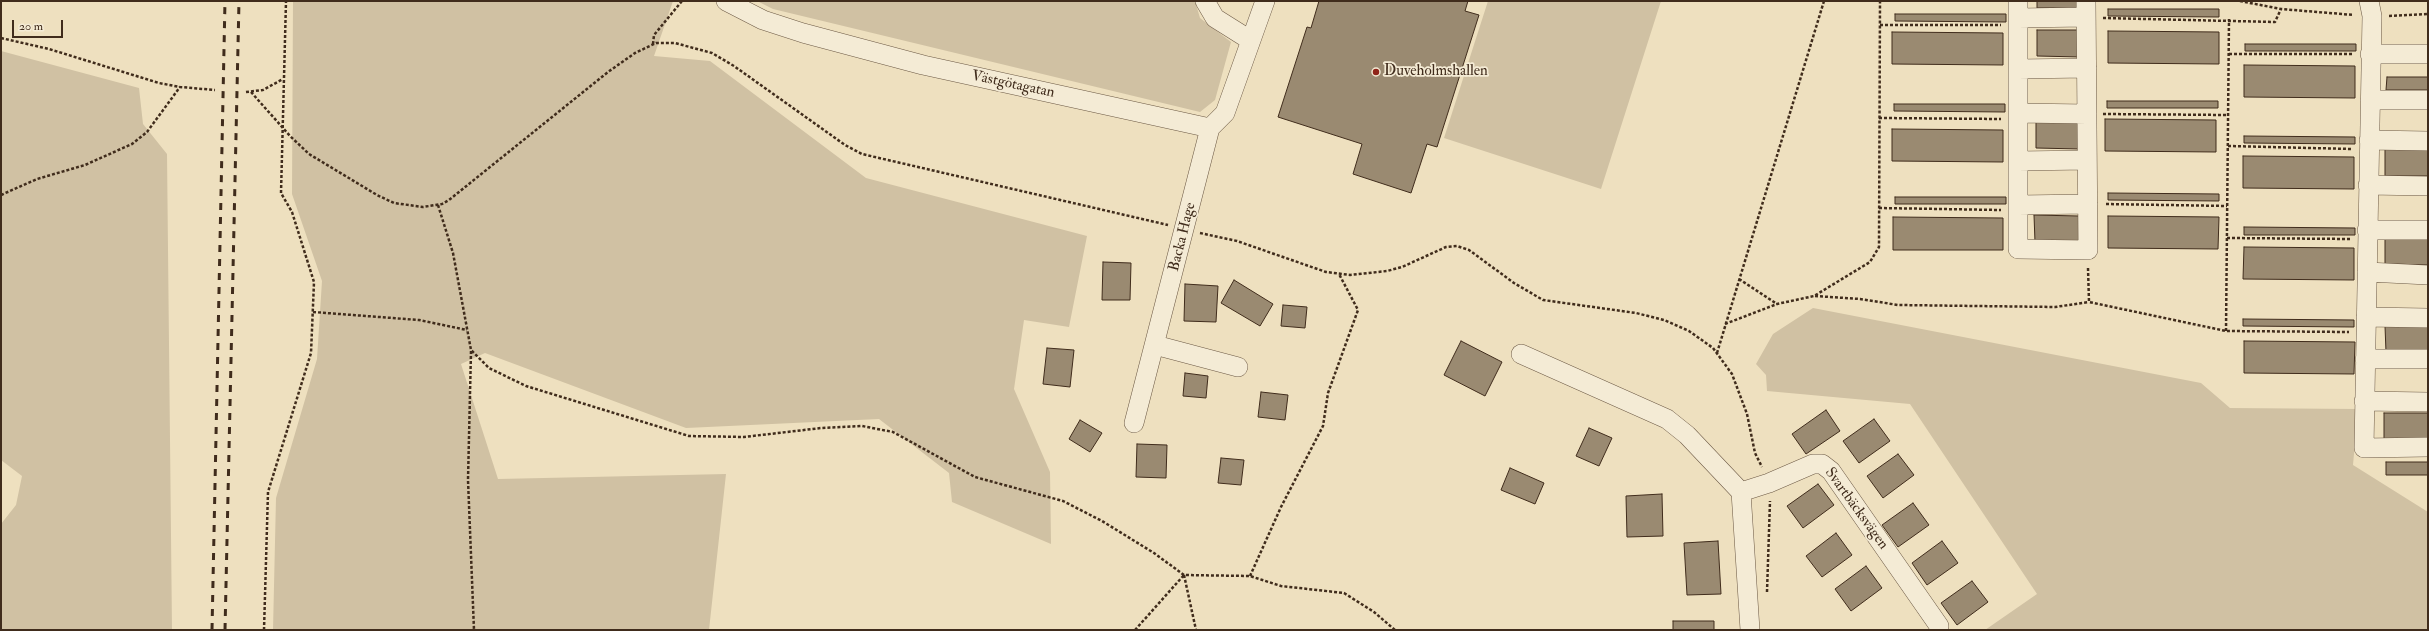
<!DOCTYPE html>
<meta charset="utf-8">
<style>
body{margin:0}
#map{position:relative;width:2429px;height:631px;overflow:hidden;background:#eee0bf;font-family:"IM FELL Double Pica",serif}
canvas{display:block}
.frame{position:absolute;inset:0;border:2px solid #402c1c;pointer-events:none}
.scale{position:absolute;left:12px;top:20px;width:51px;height:18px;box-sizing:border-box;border:2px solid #402c1c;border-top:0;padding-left:5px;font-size:12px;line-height:14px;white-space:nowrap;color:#402c1c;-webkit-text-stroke:3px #f4ebd5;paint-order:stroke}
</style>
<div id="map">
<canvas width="2429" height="631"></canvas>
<div class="frame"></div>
<div class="scale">20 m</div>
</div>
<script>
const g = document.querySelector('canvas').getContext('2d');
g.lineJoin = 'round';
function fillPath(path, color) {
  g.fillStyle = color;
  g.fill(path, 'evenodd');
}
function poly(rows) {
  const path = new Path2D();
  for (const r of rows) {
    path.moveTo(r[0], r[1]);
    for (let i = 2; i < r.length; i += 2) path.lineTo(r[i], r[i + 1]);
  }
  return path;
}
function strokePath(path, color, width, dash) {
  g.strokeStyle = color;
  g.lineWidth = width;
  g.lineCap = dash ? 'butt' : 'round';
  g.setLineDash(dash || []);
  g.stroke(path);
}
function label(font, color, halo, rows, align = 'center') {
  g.font = font + ' "IM FELL Double Pica",serif';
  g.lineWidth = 3.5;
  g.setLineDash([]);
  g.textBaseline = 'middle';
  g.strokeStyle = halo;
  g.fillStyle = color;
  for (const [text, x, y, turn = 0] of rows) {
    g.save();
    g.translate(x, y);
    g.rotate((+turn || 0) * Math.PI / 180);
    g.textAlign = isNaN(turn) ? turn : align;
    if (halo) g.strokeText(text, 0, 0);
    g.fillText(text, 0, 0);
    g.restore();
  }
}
fillPath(poly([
 [293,1,673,1,654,56,710,61,866,178,1087,236,1069,327,1024,320,1014,389,1050,472,1051,544,952,502,949,473,879,419,686,428,485,353,461,364,498,479,726,474,709,630,273,630,276,498,317,359,322,281,292,194],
 [757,1,1195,1,1200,18,1231,42,1215,100,1200,112,773,9],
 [1488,1,1661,1,1601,189,1444,138],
 [1,51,139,88,143,124,167,154,172,630,1,630,1,524,16,505,22,476,1,460],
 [1813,308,2201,383,2230,408,2358,409,2353,465,2428,512,2428,630,1985,630,2037,594,1910,404,1767,391,1766,375,1756,364,1773,334]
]), '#d0c1a3');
const building = poly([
 [1319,1,1468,1,1465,11,1479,15,1437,147,1427,144,1411,193,1353,174,1362,144,1278,117,1307,27,1311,28,1319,1],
 [2037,1,2079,1,2079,8,2037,8,2037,1],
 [2108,9,2219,9,2219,17,2108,16,2108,9],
 [1895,14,2006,14,2006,22,1895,21,1895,14],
 [2037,30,2081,30,2081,57,2037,56,2037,30],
 [2108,31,2219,32,2219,64,2108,63,2108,31],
 [1892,32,2003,33,2003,65,1892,64,1892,32],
 [2245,44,2356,44,2356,51,2245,51,2245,44],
 [2244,65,2355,66,2355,98,2244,97,2244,65],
 [2387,77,2428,77,2428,90,2386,90,2387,77],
 [2107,101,2218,101,2218,108,2107,108,2107,101],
 [1894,104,2005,104,2005,112,1894,111,1894,104],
 [2105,119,2216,120,2216,152,2105,151,2105,119],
 [2036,122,2080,122,2080,149,2036,148,2036,122],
 [1892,129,2003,130,2003,162,1892,161,1892,129],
 [2244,136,2355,137,2355,144,2244,143,2244,136],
 [2385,149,2428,150,2428,176,2385,176,2385,149],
 [2243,156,2354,157,2354,189,2243,188,2243,156],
 [2108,193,2219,194,2219,201,2108,200,2108,193],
 [1895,197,2006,197,2006,204,1895,204,1895,197],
 [2034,215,2079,216,2079,243,2035,242,2034,215],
 [2108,216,2219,217,2218,249,2108,248,2108,216],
 [1893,217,2003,218,2003,250,1893,250,1893,217],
 [2244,227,2355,228,2355,235,2244,235,2244,227],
 [2385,238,2428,238,2428,265,2385,264,2385,238],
 [2244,247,2354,248,2354,280,2243,279,2244,247],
 [1103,262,1131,263,1130,300,1102,300,1103,262],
 [1234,280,1273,304,1260,326,1221,303,1234,280],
 [1185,284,1218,286,1216,322,1184,321,1185,284],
 [1283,305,1307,307,1305,328,1281,326,1283,305],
 [2243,319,2354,320,2354,327,2243,326,2243,319],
 [2385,326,2428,326,2428,353,2386,352,2385,326],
 [1461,341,1502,362,1485,396,1444,375,1461,341],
 [2244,341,2355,342,2354,374,2244,373,2244,341],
 [1047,348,1074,350,1070,387,1043,384,1047,348],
 [1185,373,1208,376,1206,398,1183,396,1185,373],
 [1261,392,1288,395,1285,420,1258,417,1261,392],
 [1826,410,1840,431,1806,454,1792,434,1826,410],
 [2384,413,2428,413,2428,440,2384,439,2384,413],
 [1874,419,1890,441,1859,463,1843,441,1874,419],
 [1080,420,1102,433,1090,452,1069,439,1080,420],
 [1589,428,1612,438,1599,466,1576,456,1589,428],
 [1137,444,1167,445,1166,478,1136,477,1137,444],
 [1898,454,1914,475,1883,498,1867,476,1898,454],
 [1221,458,1244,460,1241,485,1218,483,1221,458],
 [2386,462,2428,462,2428,475,2386,475,2386,462],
 [1510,468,1544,483,1535,504,1501,490,1510,468],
 [1818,484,1834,505,1803,528,1787,506,1818,484],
 [1662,494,1663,536,1627,537,1626,496,1662,494],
 [1913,503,1929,525,1898,547,1882,525,1913,503],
 [1836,533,1852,555,1822,577,1806,556,1836,533],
 [1718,541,1721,594,1687,595,1684,543,1718,541],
 [1942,541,1958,563,1927,585,1912,563,1942,541],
 [1866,566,1882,588,1851,611,1835,589,1866,566],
 [1972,581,1988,602,1957,625,1941,603,1972,581],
 [1673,621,1714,621,1714,630,1673,630,1673,621]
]);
fillPath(building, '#9a8a71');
strokePath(building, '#402c1c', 1);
const minor = poly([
 [726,1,763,20,803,33,923,65,1210,128,1225,113,1265,1],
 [1205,1,1215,18,1250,40],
 [2018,1,2018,249,2088,250,2086,1],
 [2369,1,2372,16,2364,448,2428,447],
 [2018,18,2086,17],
 [2370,54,2428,54],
 [2018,69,2087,68],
 [2370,100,2428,100],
 [2018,113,2087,114],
 [2369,140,2428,141],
 [2018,161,2087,160],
 [2368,185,2428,186],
 [2018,205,2088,204],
 [2367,230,2428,230],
 [2367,272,2428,275],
 [2366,317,2428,318],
 [1155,345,1238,367],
 [1521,354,1667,419,1687,435,1741,492,1750,630],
 [2365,359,2428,359],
 [2364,401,2428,402],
 [1134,423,1210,128],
 [1741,492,1769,483,1813,464,1822,464,1831,471,1939,626]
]);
strokePath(minor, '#6c5945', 20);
strokePath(poly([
 [2240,1,2281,9,2354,15],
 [2389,16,2428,14],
 [2103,18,2275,22,2281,9],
 [1880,25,2001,25],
 [1,38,49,49,159,83,180,87,215,90],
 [653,44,654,35,682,1],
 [2229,54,2354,54],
 [246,92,263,90,283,79],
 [251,92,290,136,309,154,377,195,394,203,423,207,442,204,449,200,608,72,635,53,656,43,675,43,712,53,734,66,845,145,862,154,1168,225],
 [2103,114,2228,115],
 [1879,118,2001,119],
 [2228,146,2352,149],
 [1,195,37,179,85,165,132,144,147,132,180,87],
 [2106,204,2227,206],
 [438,205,453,253,471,350,489,368,526,386,689,436,744,437,821,428,862,426,893,432,975,477,1063,501,1102,521,1154,553,1184,575,1250,576,1281,586,1344,593,1374,612,1395,630],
 [1879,208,2001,210],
 [1200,233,1237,241,1326,272,1350,275,1387,271,1402,267,1446,247,1457,246,1469,250,1514,283,1543,300,1636,313,1664,320,1689,331,1713,348,1732,374,1747,414,1755,453,1762,467],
 [2227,238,2351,239],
 [2088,268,2089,302,2226,331,2349,332],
 [1739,279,1777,304],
 [1815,296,1860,299,1898,305,2055,307,2089,302],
 [313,312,419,320,467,330],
 [1725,324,1777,304,1814,296,1870,262,1879,247,1880,1],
 [2226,331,2229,19],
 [471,351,468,480,474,630],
 [1717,353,1824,1],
 [1184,575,1196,630],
 [1250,576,1281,507,1323,426,1328,393,1358,310,1339,274],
 [1767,592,1770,501],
 [264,630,268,492,311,353,314,282,292,212,281,193,286,1],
 [1135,630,1184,575]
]), '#402c1c', 2.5, [3, 2]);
strokePath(minor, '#f4ebd5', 19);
strokePath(poly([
 [212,630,225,1],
 [225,630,239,1]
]), '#402c1c', 3, [7, 7]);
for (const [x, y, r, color] of [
 [1376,72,4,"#8f2418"]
]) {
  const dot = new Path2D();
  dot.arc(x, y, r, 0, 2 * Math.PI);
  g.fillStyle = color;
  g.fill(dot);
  strokePath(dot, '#f4ebd5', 1.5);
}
label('15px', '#402c1c', '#f4ebd5', [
 ["Duveholmshallen",1384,72]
], 'left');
label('15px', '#402c1c', '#f4ebd5', [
 ["Västgötagatan",1013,85,12],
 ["Backa Hage",1183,237,-76],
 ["Svartbäcksvägen",1856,509,54]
]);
</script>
